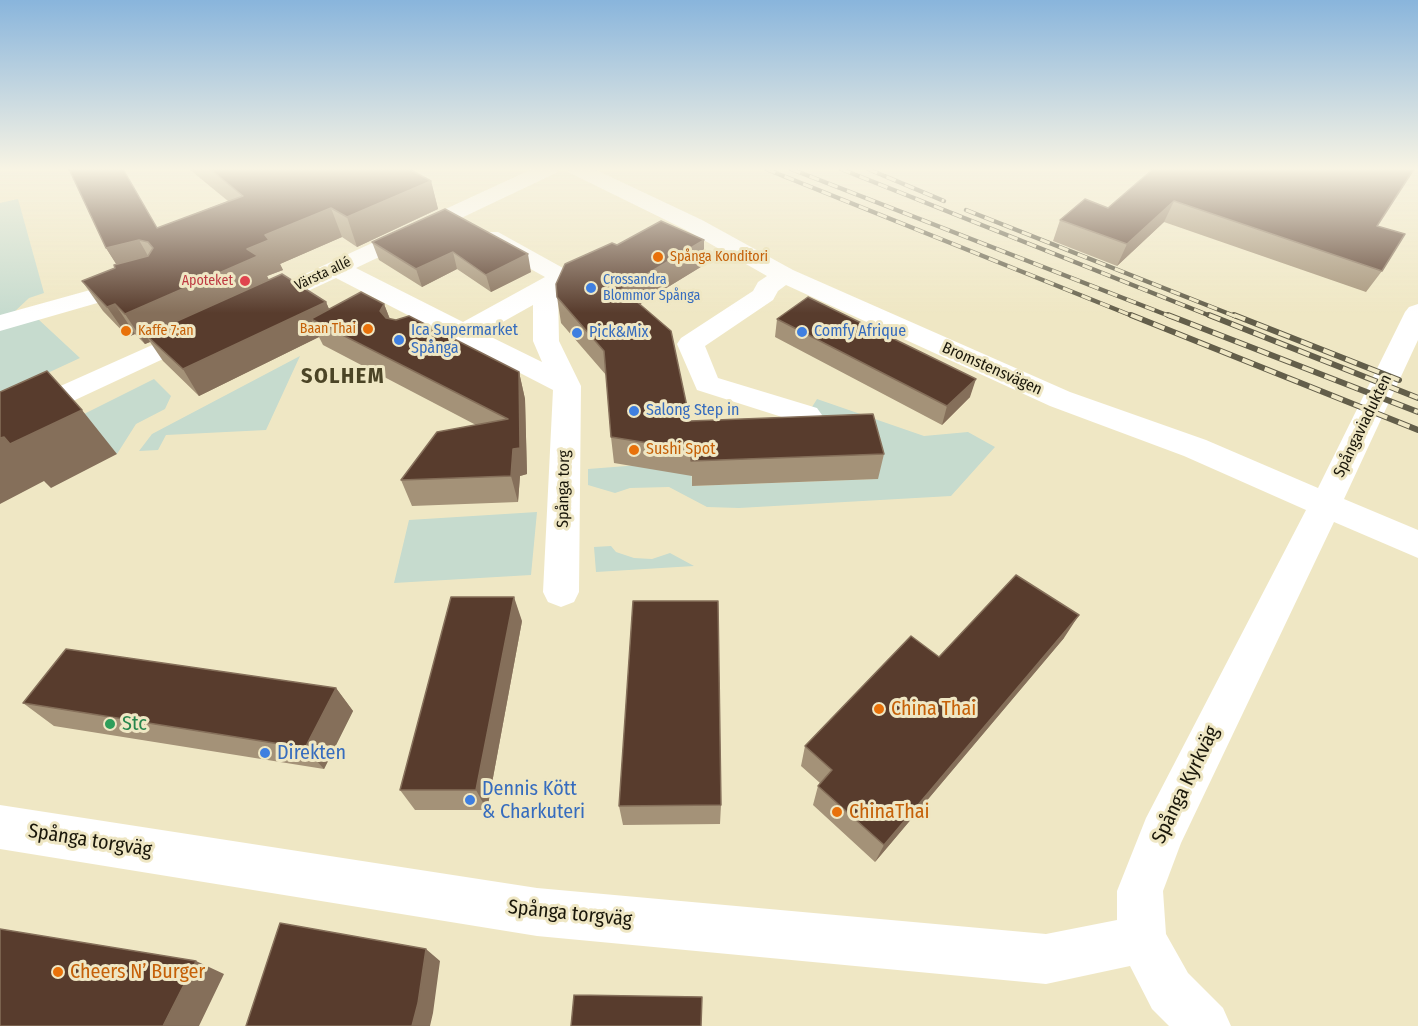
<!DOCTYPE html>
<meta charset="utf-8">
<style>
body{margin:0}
canvas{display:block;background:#efe7c4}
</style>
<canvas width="1418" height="1026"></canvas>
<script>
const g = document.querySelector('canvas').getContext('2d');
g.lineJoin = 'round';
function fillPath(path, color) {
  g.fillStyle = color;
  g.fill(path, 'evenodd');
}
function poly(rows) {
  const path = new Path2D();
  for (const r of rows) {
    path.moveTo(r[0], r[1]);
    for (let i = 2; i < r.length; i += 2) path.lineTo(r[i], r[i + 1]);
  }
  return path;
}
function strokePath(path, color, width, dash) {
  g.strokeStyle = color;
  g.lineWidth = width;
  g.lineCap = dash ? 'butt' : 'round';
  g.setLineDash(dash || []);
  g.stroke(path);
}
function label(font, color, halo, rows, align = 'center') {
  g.font = font + ' "Fira Sans Condensed",sans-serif';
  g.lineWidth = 6;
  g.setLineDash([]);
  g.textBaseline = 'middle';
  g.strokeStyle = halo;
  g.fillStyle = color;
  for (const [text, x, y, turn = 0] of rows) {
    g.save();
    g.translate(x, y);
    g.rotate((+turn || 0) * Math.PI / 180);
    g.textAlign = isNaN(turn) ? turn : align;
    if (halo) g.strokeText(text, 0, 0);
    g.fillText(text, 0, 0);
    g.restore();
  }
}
fillPath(poly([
 [18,199,44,293,29,298,11,315,0,318,0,203],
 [38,319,80,358,0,395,0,329],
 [300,356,266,430,166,435,158,450,139,451,152,434],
 [154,379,171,396,165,409,136,424,117,454,82,415],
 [817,399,924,436,968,432,995,447,951,496,739,508,707,507,669,487,630,488,615,493,588,485,588,469,691,461,692,486,877,479,807,415],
 [537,512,531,575,394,583,409,520],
 [611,546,616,552,634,558,652,559,670,553,694,566,596,572,594,547]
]), '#c6dbce');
fillPath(poly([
 [532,169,559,169,556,173,356,268,463,322,545,277,482,242,479,237,482,232,498,232,563,268,599,253,607,255,611,260,607,265,558,291,559,341,581,386,579,592,574,602,561,607,548,602,543,592,553,390,336,278,269,309,260,312,251,309,247,304,251,299,532,169],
 [533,305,533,341,542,362,483,333,533,305],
 [567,169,594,169,702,220,793,270,1070,392,1206,440,1318,488,1405,312,1409,307,1418,304,1418,340,1344,499,1418,530,1418,558,1334,522,1181,843,1163,891,1166,934,1188,973,1223,1008,1231,1026,1169,1026,1152,1009,1130,966,1046,984,537,936,0,849,0,805,537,888,1046,934,1117,920,1117,891,1146,818,1306,510,1184,456,1050,406,786,285,778,291,773,300,705,346,718,378,817,408,822,415,817,422,807,425,697,390,677,344,681,338,753,291,758,282,767,276,686,230,570,173,567,169],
 [137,277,146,279,149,284,146,289,0,331,0,315,137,277],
 [197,325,206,327,210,333,206,339,0,435,0,413,197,325]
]), '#fff');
const railFar1 = poly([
 [766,169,1135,317],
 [791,169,1172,317],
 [841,169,1213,317],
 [868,169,944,201],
 [966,210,1237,317]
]);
const rail = poly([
 [1131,315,1418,430],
 [1168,315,1418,412],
 [1209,315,1418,398],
 [1234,315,1399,380]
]);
strokePath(railFar1, '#635e4a', 4.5);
strokePath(rail, '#635e4a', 6);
strokePath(railFar1, '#efe7c4', 3, [10]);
strokePath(rail, '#efe7c4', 4, [12]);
fillPath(poly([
 [189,169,409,169,431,181,438,209,357,247,342,237,280,264,283,270,267,276,269,280,326,302,329,309,384,304,390,319,519,372,525,399,527,474,520,476,518,502,412,506,401,480,476,425,323,345,319,337,199,396,163,361,150,342,145,344,135,334,128,337,103,311,82,281,115,268,117,265,106,248,228,201],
 [1153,169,1377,226,1382,271,1366,292,1164,222,1117,266,1053,241,1060,220,1108,208],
 [445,209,531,272,491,292,457,269,422,287,379,260,372,242],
 [704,240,704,265,640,304,690,421,884,454,878,479,692,486,692,476,614,463,611,437,606,375,561,323,557,297,617,245],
 [777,319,970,397,942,425,775,337],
 [522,621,487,810,415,810,400,790],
 [1064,638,875,862,813,805,818,786,820,783,801,766,805,746,939,657],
 [336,688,353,711,324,769,54,726,23,703],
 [721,805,720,824,623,825,619,806]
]), '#a49278');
fillPath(poly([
 [431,181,438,209,357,247,347,217],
 [1174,201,1164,222,1117,266,1127,244],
 [331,208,342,237,280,264,283,270,267,276,272,286,146,335,150,342,145,344,125,314,247,249,265,235],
 [139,240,156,270,125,278,106,248],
 [704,240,704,265,624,314,622,289],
 [453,252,457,269,422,287,416,269],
 [528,254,531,272,491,292,486,275],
 [326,302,337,328,311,319,319,337,199,396,183,369],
 [115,304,135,334,128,337,107,307],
 [384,304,394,330,380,311],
 [519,372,525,399,527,474,520,476,518,502,511,476],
 [976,379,970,397,942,425,947,406],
 [82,410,117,454,51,488,44,481,0,504,0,438],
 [514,597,522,621,487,810,476,790],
 [1079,615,1064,638,875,862,884,845],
 [336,688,353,711,324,769,305,748],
 [426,949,440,961,433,1013,430,1026,412,1026],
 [196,961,224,974,199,1026,163,1026]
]), '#856f5a');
const building = poly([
 [69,169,123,169,157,228,243,196,210,169,409,169,431,181,347,217,331,208,265,235,269,240,247,249,258,256,125,314,115,304,107,307,82,281,115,268,114,265,148,256,153,248,148,242,139,240,106,248,69,169],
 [1153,169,1414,169,1377,226,1405,234,1382,271,1174,201,1127,244,1060,220,1085,199,1108,208,1153,169],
 [445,209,528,254,486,275,453,252,416,269,372,242,445,209],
 [661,221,704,240,622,289,671,331,690,421,873,414,884,454,691,461,691,450,611,437,604,351,557,297,556,284,565,264,612,243,617,245,661,221],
 [282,274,326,302,183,369,146,335,282,274],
 [361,292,384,304,380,311,386,318,396,320,409,316,519,372,520,448,513,449,511,476,401,480,437,432,508,419,311,319,361,292],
 [808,297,976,379,947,406,777,319,808,297],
 [47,371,82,410,10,444,4,437,0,438,0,392,47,371],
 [1016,575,1079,615,884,845,818,786,832,770,805,746,911,636,939,657,1016,575],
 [451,597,514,597,476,790,400,790,451,597],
 [633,601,718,601,721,805,619,806,633,601],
 [66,649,336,688,305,748,23,703,66,649],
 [280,923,426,949,418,1003,412,1026,246,1026,280,923],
 [0,929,196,961,163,1026,0,1026,0,929],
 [574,995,702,997,701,1026,571,1026,574,995]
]);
fillPath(building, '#583c2d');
strokePath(building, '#856f5a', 1.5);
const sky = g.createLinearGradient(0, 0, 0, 313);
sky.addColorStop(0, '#89b5dc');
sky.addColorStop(0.54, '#f8f4e4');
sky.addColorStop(1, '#f8f4e400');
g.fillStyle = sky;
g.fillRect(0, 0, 1418, 313);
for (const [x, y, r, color] of [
 [658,257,6,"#e8710a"],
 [245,281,6,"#e0444e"],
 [591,288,6,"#3f7fe0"],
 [368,329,6,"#e8710a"],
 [126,331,6,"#e8710a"],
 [802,332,6,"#3f7fe0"],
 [577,333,6,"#3f7fe0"],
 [399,340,6,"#3f7fe0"],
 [634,411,6,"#3f7fe0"],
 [634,450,6,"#e8710a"],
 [879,709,6,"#e8710a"],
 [110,724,6,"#2e9e5b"],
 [265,753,6,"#3f7fe0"],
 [470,800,6,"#3f7fe0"],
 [837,812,6,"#e8710a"],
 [58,972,6,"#e8710a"]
]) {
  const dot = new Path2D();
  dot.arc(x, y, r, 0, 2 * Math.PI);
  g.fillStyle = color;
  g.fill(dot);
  strokePath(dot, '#efe7c4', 2);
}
label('14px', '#c56008', '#efe7c4', [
 ["Spånga Konditori",670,257],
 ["Baan Thai",356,329,"right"],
 ["Kaffe 7:an",138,331]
], 'left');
label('14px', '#1a170a', '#efe7c4', [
 ["Värsta allé",323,274,-25]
]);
label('14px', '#366cbe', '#efe7c4', [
 ["Crossandra",603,280],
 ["Blommor Spånga",603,296]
], 'left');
label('14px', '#be3a42', '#efe7c4', [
 ["Apoteket",233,281]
], 'right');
label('16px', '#366cbe', '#efe7c4', [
 ["Ica Supermarket",411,331],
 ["Spånga",411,349],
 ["Comfy Afrique",814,332],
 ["Pick&Mix",589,333],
 ["Salong Step in",646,411]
], 'left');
label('16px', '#1a170a', '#efe7c4', [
 ["Bromstensvägen",992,369,24],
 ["Spångaviadukten",1363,426,-64],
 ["Spånga torg",564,489,-89]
]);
label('16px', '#c56008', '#efe7c4', [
 ["Sushi Spot",646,450]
], 'left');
label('20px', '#c56008', '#efe7c4', [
 ["China Thai",891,709],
 ["ChinaThai",849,812],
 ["Cheers N’ Burger",70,972]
], 'left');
label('20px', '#27864d', '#efe7c4', [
 ["Stc",122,724]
], 'left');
label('20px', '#366cbe', '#efe7c4', [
 ["Direkten",277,753],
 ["Dennis Kött",482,789],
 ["& Charkuteri",482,812]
], 'left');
label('20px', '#1a170a', '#efe7c4', [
 ["Spånga Kyrkväg",1186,785,-64],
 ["Spånga torgväg",90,841,9],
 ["Spånga torgväg",570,914,6]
]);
g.letterSpacing = '1.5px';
label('bold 22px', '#4b4426', '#efe7c4', [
 ["SOLHEM",343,377]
]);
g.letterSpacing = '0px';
</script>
